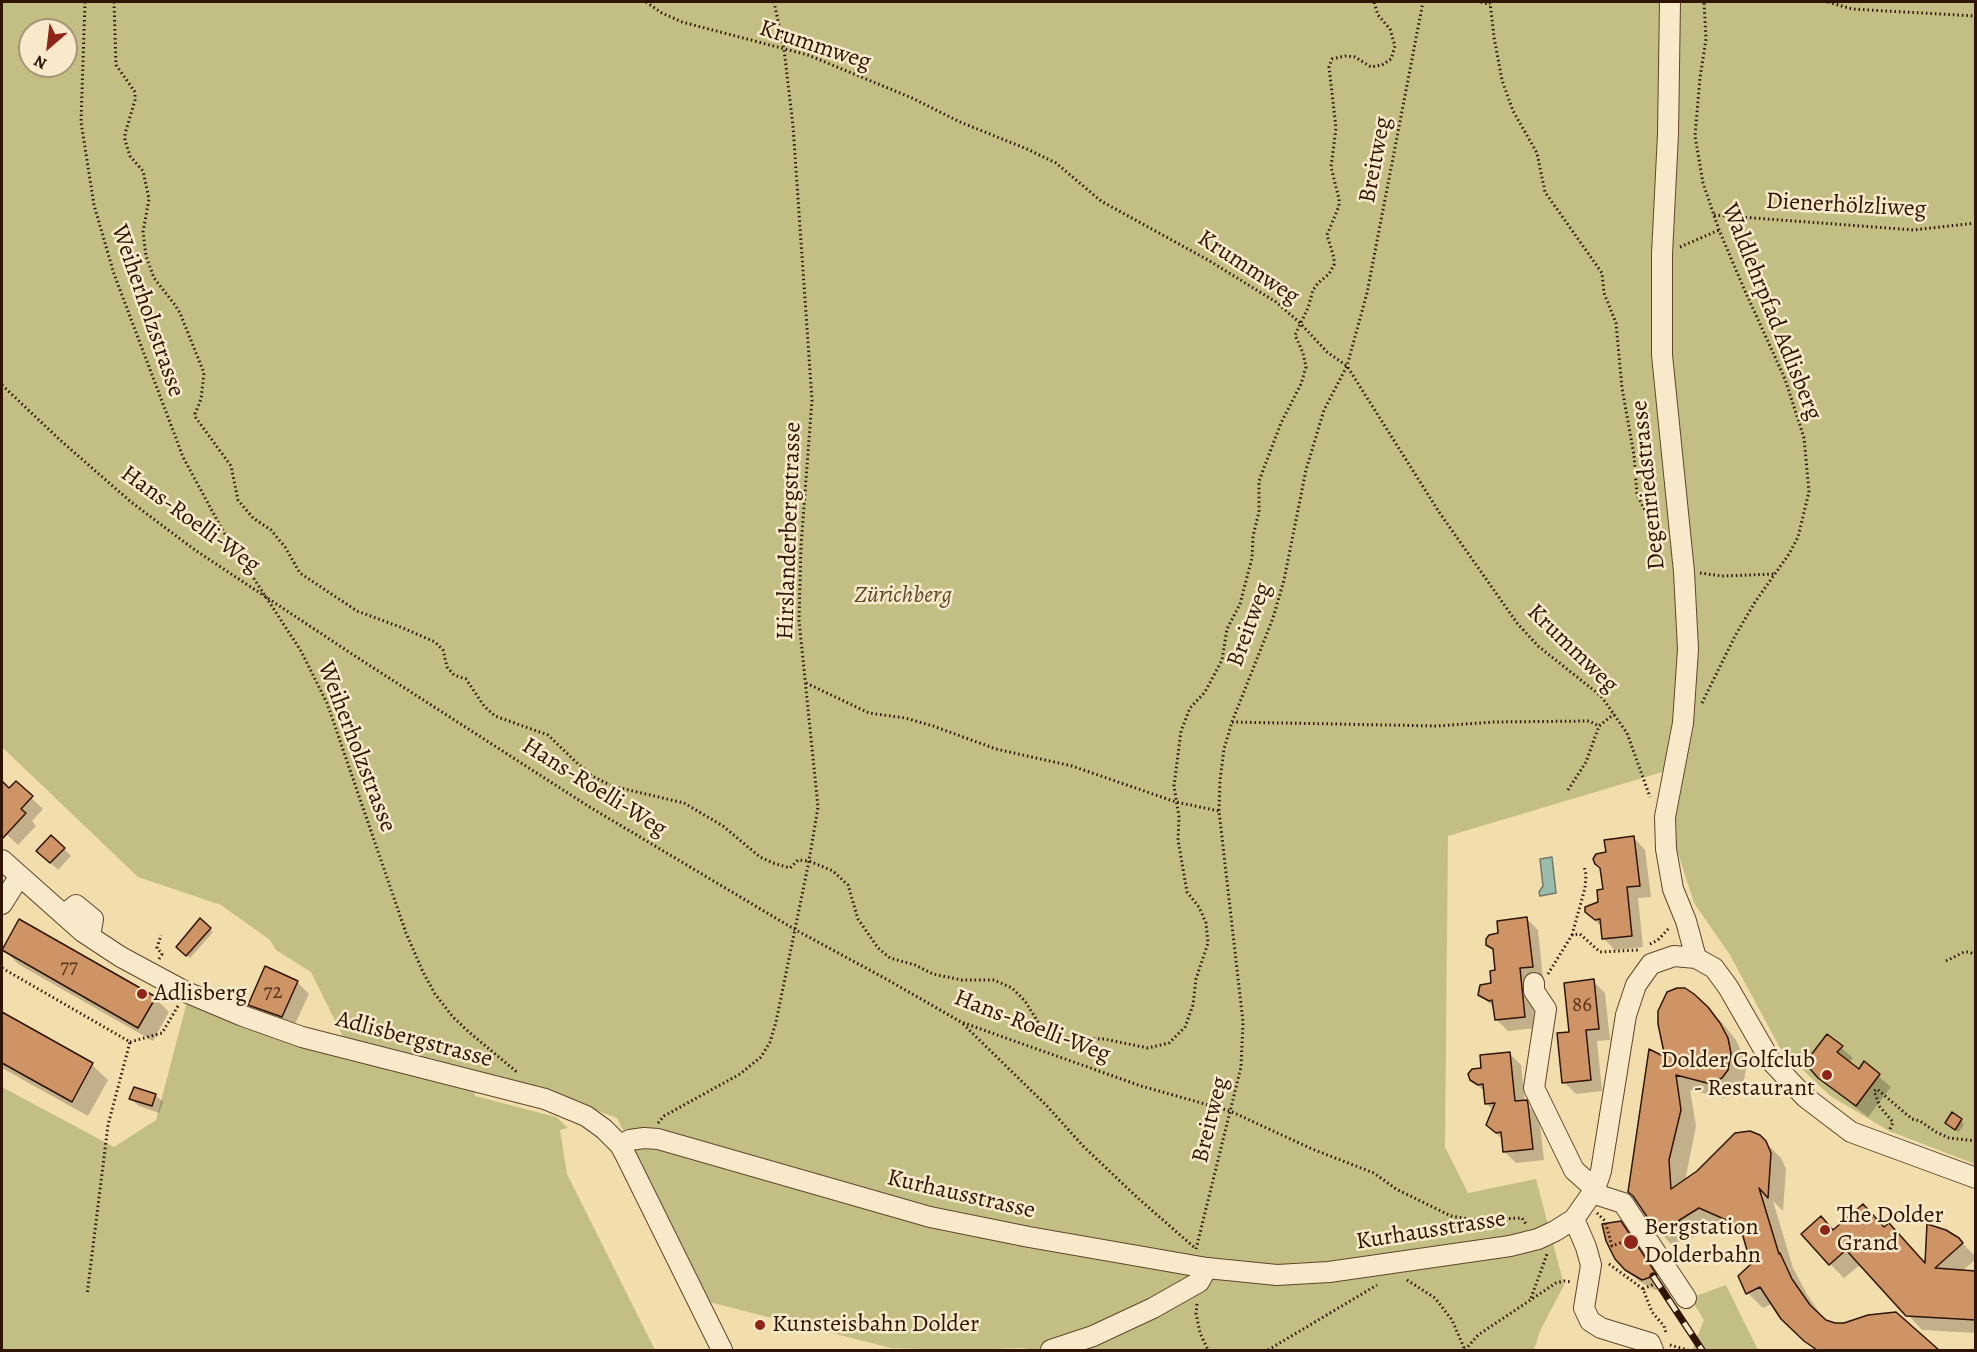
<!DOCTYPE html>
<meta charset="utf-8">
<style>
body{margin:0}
#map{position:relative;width:1977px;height:1352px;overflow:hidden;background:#f2ddac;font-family:Alegreya,serif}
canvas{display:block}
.frame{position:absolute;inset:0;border:3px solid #2f1402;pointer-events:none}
.north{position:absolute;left:18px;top:18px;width:60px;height:60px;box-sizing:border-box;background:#f7e9c9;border:2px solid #a79479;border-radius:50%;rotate:208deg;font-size:16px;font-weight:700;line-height:24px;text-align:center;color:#2f1402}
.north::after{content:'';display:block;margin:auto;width:21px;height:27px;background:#8f2418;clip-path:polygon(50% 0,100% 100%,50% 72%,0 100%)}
</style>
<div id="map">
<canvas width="1977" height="1352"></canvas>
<div class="frame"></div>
<div class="north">N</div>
</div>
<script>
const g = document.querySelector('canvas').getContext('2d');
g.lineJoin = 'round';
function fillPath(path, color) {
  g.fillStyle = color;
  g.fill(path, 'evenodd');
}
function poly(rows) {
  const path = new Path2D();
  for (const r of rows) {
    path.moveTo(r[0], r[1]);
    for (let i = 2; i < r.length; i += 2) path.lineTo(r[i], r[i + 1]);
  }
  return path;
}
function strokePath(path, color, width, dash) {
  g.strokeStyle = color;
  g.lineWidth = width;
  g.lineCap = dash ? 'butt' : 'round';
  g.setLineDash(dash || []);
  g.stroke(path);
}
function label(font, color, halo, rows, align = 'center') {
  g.font = font + ' Alegreya,serif';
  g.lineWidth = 5;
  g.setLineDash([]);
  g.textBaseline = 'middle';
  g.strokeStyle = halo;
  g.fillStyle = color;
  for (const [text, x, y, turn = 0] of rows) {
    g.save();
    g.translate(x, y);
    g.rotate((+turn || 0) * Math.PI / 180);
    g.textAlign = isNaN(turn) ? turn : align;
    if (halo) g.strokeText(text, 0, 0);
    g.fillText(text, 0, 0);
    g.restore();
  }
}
fillPath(poly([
 [2,2,1975,2,1975,1164,1889,1131,1829,1095,1780,1048,1730,955,1694,903,1676,847,1676,768,1448,836,1445,1147,1468,1193,1536,1179,1564,1285,1540,1331,1534,1350,1026,1350,1025,1348,955,1350,891,1348,709,1302,617,1118,563,1098,475,1075,475,1096,556,1117,568,1128,560,1130,567,1174,655,1350,2,1350,2,1087,114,1147,156,1120,188,998,345,1041,311,972,276,950,270,940,221,905,138,877,2,747],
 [30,30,66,30,66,66,30,66],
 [1726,1285,1758,1350,1692,1350,1704,1320,1690,1298]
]), '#c3bf84');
const water = poly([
 [1552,857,1556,893,1540,896,1539,892,1543,886,1540,859,1552,857]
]);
fillPath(water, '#9bbbad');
strokePath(water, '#707869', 1.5);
fillPath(poly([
 [16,783,43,809,32,821,36,826,18,845,2,830,2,789,4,786,9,790],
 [1634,838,1645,850,1651,897,1638,898,1643,947,1615,950,1603,938,1602,927,1588,914,1600,903,1605,891,1607,853],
 [64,849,71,856,58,870,45,858],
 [1527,919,1538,930,1543,978,1531,979,1535,1028,1508,1031,1496,1019,1495,1008,1479,994,1492,985,1497,972,1495,951,1487,944],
 [200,920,213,932,190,958,181,950],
 [4,949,155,998,169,1012,153,1041,18,964],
 [1593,981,1605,993,1610,1040,1597,1041,1602,1091,1576,1094,1564,1082,1571,1034],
 [297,982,309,994,293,1028,261,1016,249,1005],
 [1694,995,1723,1024,1736,1040,1743,1055,1746,1069,1743,1086,1737,1094,1731,1097,1724,1098,1690,1090,1696,1126,1685,1181,1759,1136,1781,1158,1786,1169,1783,1211,1773,1201,1793,1268,1808,1296,1825,1321,1844,1325,1896,1313,1937,1350,1815,1350,1782,1318,1773,1303,1763,1308,1748,1293,1752,1265,1744,1235,1715,1223,1694,1237,1672,1245,1657,1229,1668,1060],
 [2,1014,92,1065,108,1080,88,1116,2,1068],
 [1827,1036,1853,1058,1849,1063,1859,1071,1864,1064,1891,1087,1868,1117,1832,1089,1819,1077],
 [1510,1054,1521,1065,1525,1102,1539,1117,1544,1160,1516,1163,1504,1151,1503,1140,1489,1127,1493,1110,1486,1103,1485,1092,1471,1079,1483,1069],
 [155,1095,163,1102,159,1113,139,1106,131,1099],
 [1952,1114,1964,1124,1959,1132,1950,1126],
 [1620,1223,1632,1235,1667,1287,1655,1290,1639,1281,1626,1269],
 [1885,1229,1926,1265,1958,1239,1976,1257,1976,1259,1962,1271,1976,1272,1976,1333,1922,1330,1861,1264,1844,1278,1830,1264,1834,1231]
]), '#0003');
const building = poly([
 [2,781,9,788,16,781,33,796,21,809,26,813,2,839,2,781],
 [51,835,65,848,50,863,36,851,51,835],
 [1634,836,1640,886,1627,887,1632,936,1602,939,1600,919,1595,920,1585,912,1585,907,1598,902,1597,890,1603,889,1600,868,1595,864,1593,859,1596,854,1606,852,1604,840,1634,836],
 [1527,917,1533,967,1520,968,1525,1017,1495,1020,1492,1000,1489,1001,1478,995,1480,985,1491,983,1490,971,1495,970,1493,949,1486,945,1486,939,1489,935,1498,933,1497,921,1527,917],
 [200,918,211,928,186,956,176,947,200,918],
 [19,919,156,997,138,1028,2,950,19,919],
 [265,966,298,981,282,1017,248,1005,265,966],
 [1594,979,1599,1029,1586,1030,1591,1080,1562,1083,1557,1033,1569,1032,1564,983,1594,979],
 [1677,988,1685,988,1694,994,1708,1007,1720,1023,1728,1038,1731,1053,1728,1070,1722,1078,1714,1082,1707,1083,1676,1075,1681,1110,1669,1160,1671,1189,1697,1171,1735,1133,1750,1131,1760,1135,1766,1141,1771,1153,1768,1198,1759,1188,1779,1254,1780,1253,1792,1279,1810,1305,1826,1320,1835,1323,1844,1323,1868,1315,1896,1312,1939,1350,1817,1350,1804,1341,1781,1319,1760,1287,1746,1294,1738,1276,1751,1264,1740,1226,1699,1208,1678,1221,1680,1221,1656,1230,1633,1196,1628,1192,1649,1049,1665,1057,1658,1024,1658,1011,1667,992,1677,988],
 [2,1012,93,1063,72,1102,2,1063,2,1012],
 [1827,1034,1843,1046,1837,1052,1859,1069,1864,1061,1880,1074,1856,1106,1818,1078,1805,1063,1827,1034],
 [1510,1052,1515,1101,1527,1100,1528,1104,1533,1149,1503,1152,1501,1132,1496,1133,1486,1125,1495,1103,1485,1104,1483,1084,1478,1085,1470,1080,1468,1074,1472,1069,1481,1068,1480,1055,1510,1052],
 [134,1087,156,1094,152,1106,129,1099,134,1087],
 [1952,1112,1962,1119,1955,1130,1945,1123,1952,1112],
 [1863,1204,1884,1227,1889,1223,1925,1263,1927,1224,1946,1230,1959,1238,1963,1243,1935,1268,1976,1271,1976,1320,1906,1316,1846,1250,1829,1265,1801,1234,1821,1216,1833,1230,1863,1204],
 [1621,1221,1657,1275,1642,1280,1625,1270,1615,1259,1606,1241,1602,1224,1621,1221]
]);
fillPath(building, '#cf9466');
strokePath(building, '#2f1402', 1.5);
const minor = poly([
 [1670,2,1668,134,1662,254,1662,355,1684,572,1688,649,1683,723,1665,817,1666,849,1673,889,1686,921,1696,958],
 [2,860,83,932,121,957,186,992,243,1016,302,1037,545,1099,586,1116,604,1129,620,1145,626,1156,722,1350],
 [2,904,19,877],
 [64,915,76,905,93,919,90,936],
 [1534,983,1534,991,1546,1009,1534,1088,1574,1170,1595,1189],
 [620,1145,630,1140,644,1138,658,1139,930,1217,1029,1237,1207,1268,1277,1275,1329,1272,1510,1246,1538,1239,1555,1231,1574,1219,1595,1189,1601,1171,1626,1015,1636,985,1651,964,1674,956,1696,958,1714,968,1728,987,1770,1060,1805,1097,1851,1132,1976,1178],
 [1592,1193,1623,1203,1686,1298],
 [1574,1219,1586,1247,1591,1265,1584,1308,1590,1321,1601,1328,1650,1343,1653,1350],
 [1051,1350,1093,1336,1153,1308,1199,1282,1207,1268]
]);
strokePath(minor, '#60462c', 22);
strokePath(poly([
 [85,2,81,122,94,205,114,274,183,457,223,531,301,651,327,703,406,933,423,972,435,994,453,1017,470,1033,518,1073],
 [114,2,116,65,135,92,135,100,125,134,125,140,130,156,143,171,149,199,143,232,146,256,154,278,175,305,180,313,204,373,201,399,195,414,196,418,231,466,238,500,253,518,271,530,285,547,300,573,357,611,403,628,435,642,443,650,447,667,454,675,466,679,484,706,495,716,548,735,578,764,592,776,612,786,684,803,723,826,760,857,773,863,790,868,798,860,809,861,833,871,848,885,858,919,878,948,890,958,915,965,933,974,962,980,994,980,1012,988,1025,1001,1043,1030,1059,1038,1104,1039,1148,1048,1169,1043,1185,1027,1193,1005,1196,979,1208,943,1206,923,1199,907,1187,892,1178,840,1179,817,1174,786,1181,731,1190,708,1205,692,1222,660,1227,629,1240,604,1252,558,1253,536,1259,512,1259,481,1281,423,1301,384,1306,367,1303,353,1295,335,1308,308,1313,290,1318,283,1329,274,1334,265,1334,258,1327,235,1339,206,1339,199,1331,167,1336,128,1329,67,1332,59,1345,56,1355,57,1371,67,1382,65,1391,59,1395,46,1390,29,1378,15,1374,2],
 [646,2,662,13,682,22,808,55,912,98,960,122,1027,149,1056,163,1101,201,1208,260,1276,302,1300,323,1327,352,1347,366,1439,512,1517,623,1538,646,1601,696,1627,733,1650,797],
 [1481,2,1490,5],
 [1490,2,1494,37,1502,80,1513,111,1537,153,1545,192,1602,273,1604,293,1616,323,1622,388,1634,455,1637,495,1647,514,1661,528],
 [1828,2,1852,9,1976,16],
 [1714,215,1914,230,1976,223],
 [1680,247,1719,230],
 [2,385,60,440,131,502,195,550,355,656,588,806,794,929,888,980,961,1022,1141,1086,1230,1111,1312,1149,1374,1173,1396,1189,1451,1216,1475,1220,1522,1218,1526,1224],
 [1700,573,1722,576,1776,574],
 [806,683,869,713,905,718,933,726,996,749,1072,766,1176,802,1219,811],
 [1702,703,1735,636,1755,602,1789,554,1798,537,1809,492,1804,438,1785,379,1745,291,1719,230,1703,183,1695,136,1700,78,1706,39,1704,2],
 [1232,722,1437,726,1494,722,1589,721,1599,726],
 [1568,790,1586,762,1599,726,1614,714],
 [1572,935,1585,888,1586,875,1584,865],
 [1650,944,1658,940,1670,927],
 [159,959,162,954,157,948,161,935],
 [1946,961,1964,952,1969,952,1976,955],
 [2,968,130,1042,108,1125,87,1295],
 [1548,974,1572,935,1580,934,1600,952,1639,950],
 [963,1024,1047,1106,1084,1147,1140,1200,1195,1248],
 [130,1042,162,1033,178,1006],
 [658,1123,664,1116,740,1074,761,1057,770,1042,776,1022,809,861,818,807,799,620,801,546,812,400,793,126,784,49,774,2],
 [1890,1129,1893,1122,1880,1107,1874,1091,1877,1089,1912,1119,1920,1121,1936,1132,1949,1138,1976,1141],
 [1597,1213,1605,1221,1612,1246,1625,1241],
 [1196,1249,1241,1067,1243,1022,1219,811,1220,780,1224,749,1232,722,1273,618,1284,580,1306,470,1324,410,1347,366,1367,293,1423,2],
 [1609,1264,1643,1289,1652,1312,1664,1326,1666,1333],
 [1407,1280,1435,1298,1452,1320,1465,1350],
 [1643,1289,1654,1284],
 [1531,1298,1547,1254],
 [1197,1304,1196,1313,1200,1333,1208,1350],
 [1670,1345,1688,1350],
 [1268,1350,1377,1285],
 [1465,1350,1478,1335,1556,1283,1564,1281,1572,1282]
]), '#2f1402', 3, [1.5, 3]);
strokePath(minor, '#f7e9c9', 20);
const rail = poly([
 [1653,1276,1702,1350]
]);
strokePath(rail, '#2f1402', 7);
strokePath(rail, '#f7e9c9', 4.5, [14]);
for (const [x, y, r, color] of [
 [142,994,6,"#8f2418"],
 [1827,1075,6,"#8f2418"],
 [1825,1230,6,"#8f2418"],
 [1631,1242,8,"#8f2418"],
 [760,1325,6,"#8f2418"]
]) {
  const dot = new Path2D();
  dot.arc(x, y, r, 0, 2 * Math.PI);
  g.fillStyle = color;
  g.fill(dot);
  strokePath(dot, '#f7e9c9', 2);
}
label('21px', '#57341b', null, [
 ["77",69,968],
 ["72",273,993],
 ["86",1582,1006]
]);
label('24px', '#2f1402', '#f7e9c9', [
 ["Krummweg",815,46,18],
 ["Breitweg",1376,160,-79],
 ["Dienerhölzliweg",1846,206,3],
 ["Krummweg",1248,268,33],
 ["Weiherholzstrasse",147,311,71],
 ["Waldlehrpfad Adlisberg",1771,312,68],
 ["Degenriedstrasse",1649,485,-96],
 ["Hans-Roelli-Weg",190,520,36],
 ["Hirslanderbergstrasse",790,531,-88],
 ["Breitweg",1250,625,-70],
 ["Krummweg",1572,649,44],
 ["Weiherholzstrasse",356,747,69],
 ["Hans-Roelli-Weg",594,788,32],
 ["Hans-Roelli-Weg",1032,1027,21],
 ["Adlisbergstrasse",414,1040,15],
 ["Breitweg",1211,1120,-76],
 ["Kurhausstrasse",961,1195,13],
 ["Kurhausstrasse",1431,1231,-9]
]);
label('italic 24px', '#5b4729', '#f7e9c9', [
 ["Zürichberg",903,596]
]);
label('24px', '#2f1402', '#f7e9c9', [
 ["Adlisberg",154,994],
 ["Dolder Golfclub",1815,1061,"right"],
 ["- Restaurant",1815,1089,"right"],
 ["The Dolder",1837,1216],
 ["Grand",1837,1244],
 ["Bergstation",1644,1228],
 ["Dolderbahn",1644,1256],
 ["Kunsteisbahn Dolder",772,1325]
], 'left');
</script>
